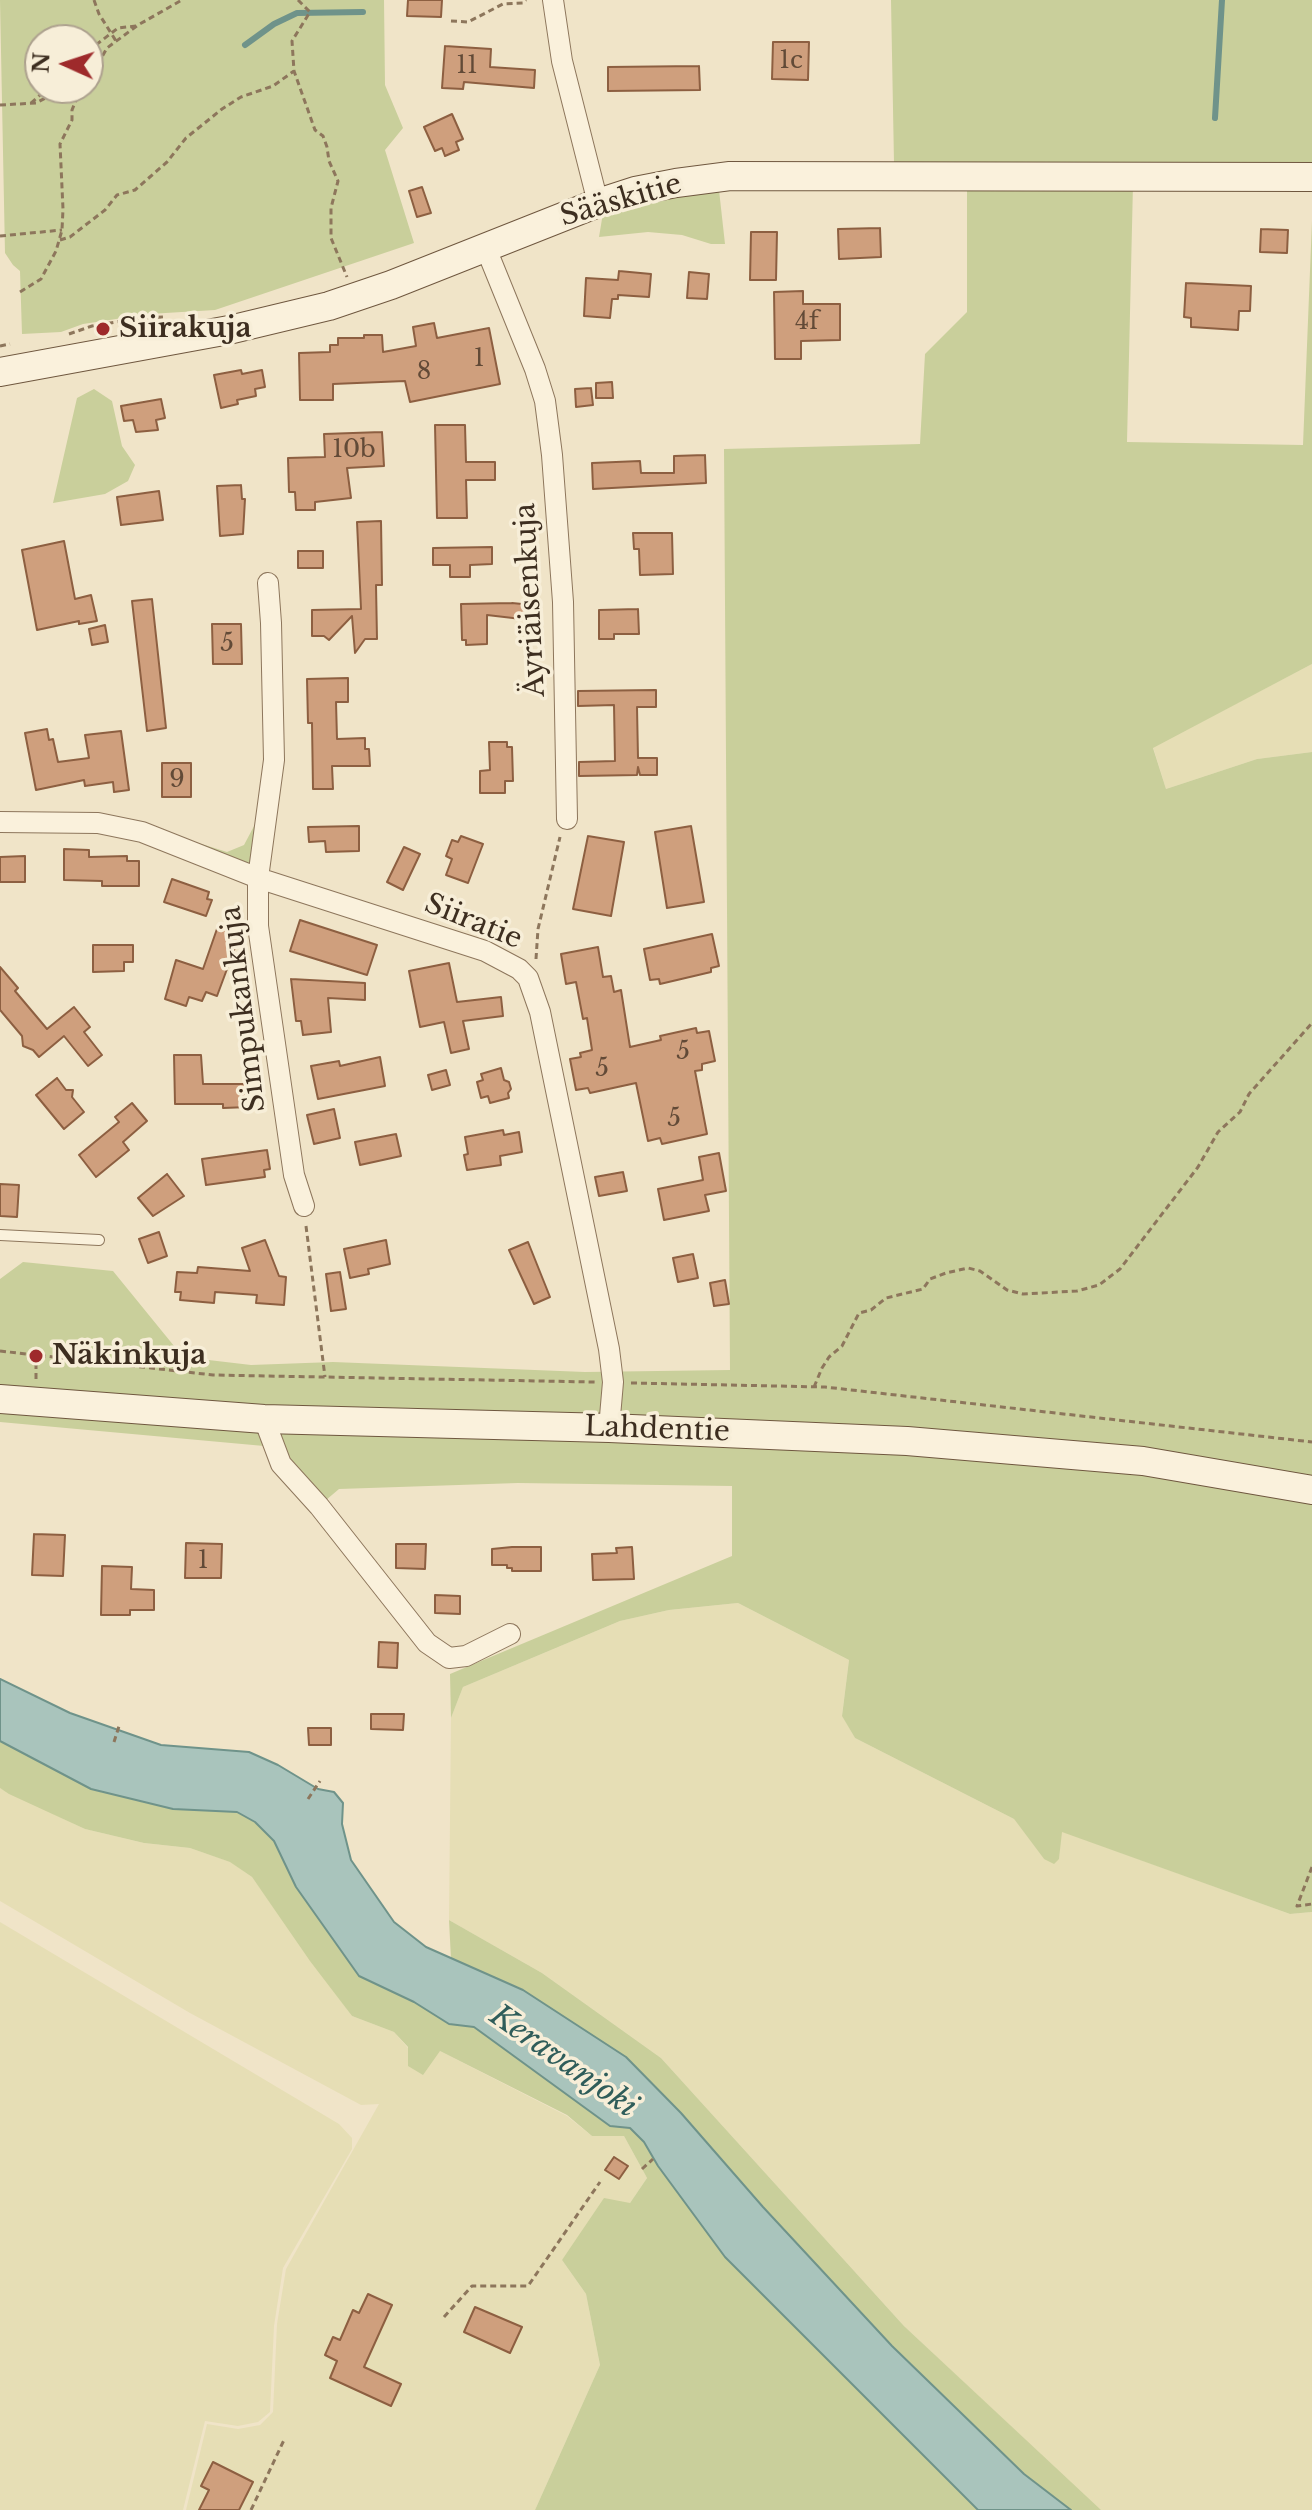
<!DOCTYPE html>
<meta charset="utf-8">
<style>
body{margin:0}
#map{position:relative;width:1312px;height:2510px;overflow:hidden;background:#f0e4c8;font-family:"Libre Baskerville",serif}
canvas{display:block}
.north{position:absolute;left:24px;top:24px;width:80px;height:80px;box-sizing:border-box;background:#f7eed8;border:2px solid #ada18e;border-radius:50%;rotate:273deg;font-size:22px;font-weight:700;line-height:32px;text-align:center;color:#3d2e20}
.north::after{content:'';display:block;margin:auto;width:28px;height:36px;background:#9e2a2b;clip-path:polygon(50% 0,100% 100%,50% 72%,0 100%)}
</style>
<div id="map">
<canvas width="1312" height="2510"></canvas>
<div class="north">N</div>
</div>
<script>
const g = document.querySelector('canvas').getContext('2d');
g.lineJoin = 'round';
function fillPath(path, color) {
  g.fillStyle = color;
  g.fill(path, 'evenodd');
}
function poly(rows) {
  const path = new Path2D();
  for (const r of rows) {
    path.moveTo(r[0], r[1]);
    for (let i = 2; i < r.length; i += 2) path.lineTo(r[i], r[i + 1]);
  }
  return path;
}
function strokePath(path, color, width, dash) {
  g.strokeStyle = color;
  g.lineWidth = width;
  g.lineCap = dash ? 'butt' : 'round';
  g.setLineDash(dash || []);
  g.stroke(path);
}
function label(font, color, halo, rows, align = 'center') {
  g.font = font + ' "Libre Baskerville",serif';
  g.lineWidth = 7;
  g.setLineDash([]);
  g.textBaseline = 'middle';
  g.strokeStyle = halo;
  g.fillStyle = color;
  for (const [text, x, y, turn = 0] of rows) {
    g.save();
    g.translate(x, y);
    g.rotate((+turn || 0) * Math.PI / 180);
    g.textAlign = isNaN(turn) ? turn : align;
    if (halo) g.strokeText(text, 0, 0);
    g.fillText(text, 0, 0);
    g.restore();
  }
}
fillPath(poly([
 [1312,664,1312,752,1257,759,1166,789,1153,747],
 [738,1603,849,1660,842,1715,855,1738,1014,1819,1044,1859,1059,1859,1061,1831,1290,1914,1312,1912,1312,2510,1099,2510,904,2326,661,2058,542,1973,449,1920,451,1718,463,1687,620,1621,669,1610],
 [0,1788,85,1829,144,1843,190,1848,231,1862,252,1877,352,2016,394,2032,408,2048,408,2066,440,2051,567,2116,592,2136,624,2136,647,2178,630,2203,562,2260,586,2294,600,2365,535,2510,186,2510,207,2424,238,2429,260,2425,273,2412,277,2324,286,2269,379,2104,361,2105,190,2013,0,1901],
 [0,1922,339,2124,352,2138,352,2149,283,2268,274,2326,270,2412,258,2422,238,2426,205,2421,183,2510,0,2510]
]), '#e6deb5');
fillPath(poly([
 [0,0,384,0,385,85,403,128,385,150,414,243,215,310,149,314,83,324,61,332,22,334,20,271,13,265,5,253],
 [40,40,88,40,88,88,40,88],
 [891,0,1312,0,1312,162,894,163],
 [1133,184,1127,442,1303,445,1312,221,1312,664,1153,748,1166,789,1257,759,1312,752,1312,1912,1290,1914,1062,1832,1059,1859,1054,1864,1044,1859,1014,1819,855,1738,842,1716,849,1660,738,1603,669,1610,620,1621,463,1687,451,1718,450,1674,732,1556,732,1486,518,1483,339,1489,319,1506,275,1447,0,1422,0,1279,23,1262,113,1271,183,1357,251,1365,333,1362,585,1372,730,1370,724,449,920,444,925,354,967,312,967,185],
 [719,190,725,244,711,244,682,235,648,232,599,237,603,213,616,208,689,193],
 [94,389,112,401,122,446,135,465,128,481,105,494,53,503,77,398],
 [262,811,258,878,119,818,227,852,244,845],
 [0,1741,91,1789,173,1809,237,1812,255,1822,274,1841,296,1887,414,2002,449,2024,474,2027,610,2126,630,2127,644,2142,658,2166,725,2257,978,2510,535,2510,600,2365,586,2294,562,2260,604,2198,630,2203,647,2178,624,2136,592,2136,567,2115,440,2051,423,2075,408,2066,408,2047,394,2032,352,2016,310,1961,252,1877,230,1862,190,1848,144,1843,85,1829,9,1794,0,1788],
 [449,1920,542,1973,661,2058,904,2326,1101,2510,1071,2510,1024,2474,892,2346,763,2207,681,2113,626,2057,520,1988,451,1959]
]), '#c9cf9b');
const water = poly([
 [0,1679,70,1713,161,1745,249,1752,278,1765,318,1789,334,1792,343,1803,342,1824,351,1860,394,1922,426,1947,523,1990,626,2057,681,2113,763,2207,892,2346,1024,2474,1071,2510,978,2510,725,2257,658,2166,644,2142,630,2128,610,2126,474,2027,449,2024,414,2002,359,1976,296,1887,274,1841,255,1822,237,1812,173,1809,91,1789,0,1741,0,1679]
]);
fillPath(water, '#a9c4bc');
strokePath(water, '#6f938a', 2);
strokePath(poly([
 [245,45,274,24,297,13,363,12],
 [1215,118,1222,0]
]), '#6f938a', 6);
const building = poly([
 [408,0,442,0,441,17,407,16,408,0],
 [773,42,809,42,808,80,772,79,773,42],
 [445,46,491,49,490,67,535,70,534,88,464,82,463,89,442,88,445,46],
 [699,66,700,90,608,91,608,67,699,66],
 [452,114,463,139,456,142,459,150,445,156,442,148,435,151,424,127,452,114],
 [422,187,431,213,417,217,409,191,422,187],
 [880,228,881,257,839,259,838,229,880,228],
 [1261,229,1288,230,1287,253,1260,252,1261,229],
 [751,232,777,232,776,280,750,280,751,232],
 [619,271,651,274,649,297,618,295,618,299,612,299,610,318,584,316,586,278,618,280,619,271],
 [689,272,709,274,707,299,687,298,689,272],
 [1186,283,1251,286,1250,311,1239,311,1238,330,1191,327,1191,318,1184,317,1186,283],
 [803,291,803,304,840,304,840,340,801,341,801,359,775,359,774,292,803,291],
 [434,323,437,338,489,328,500,384,410,402,405,381,333,384,333,400,300,400,299,353,330,352,330,345,338,345,338,338,364,338,364,335,382,335,383,352,416,346,413,327,434,323],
 [241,370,242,374,262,370,265,387,255,389,256,396,237,400,238,404,221,408,214,375,241,370],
 [612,382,613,398,596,398,596,383,612,382],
 [591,388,593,405,576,407,575,389,591,388],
 [161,399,165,418,156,420,158,430,136,432,133,420,124,421,121,406,161,399],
 [435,425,465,425,466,462,495,462,495,480,466,480,467,518,437,518,435,425],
 [382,432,384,466,347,468,351,498,315,502,315,510,296,510,295,492,289,492,288,458,325,457,324,434,382,432],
 [705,455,706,483,593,489,592,463,640,461,641,473,674,473,674,456,705,455],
 [241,485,242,499,245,499,243,534,220,536,217,486,241,485],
 [159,491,163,520,121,525,117,497,159,491],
 [381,521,382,585,376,585,377,639,365,639,355,653,352,616,329,640,324,636,312,636,312,610,361,609,357,522,381,521],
 [633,533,672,533,673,574,640,575,639,549,634,549,633,533],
 [64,541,75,599,91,595,97,621,79,624,79,621,37,630,22,550,64,541],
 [492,547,492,564,470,565,470,577,450,577,450,565,433,565,433,548,492,547],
 [298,551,323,551,323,568,298,568,298,551],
 [152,599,166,728,147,731,132,601,152,599],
 [512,603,532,605,530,620,487,615,487,644,466,645,466,640,462,640,461,604,512,603],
 [638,609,639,634,614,634,614,639,599,639,599,610,638,609],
 [212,624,241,624,242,664,213,664,212,624],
 [105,625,108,642,92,645,89,629,105,625],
 [348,678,348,702,336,702,337,739,365,738,365,749,369,749,370,766,332,766,333,789,313,789,312,723,308,723,307,679,348,678],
 [656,690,656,707,637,707,638,758,657,758,657,775,640,775,638,767,637,775,579,776,579,762,615,761,614,705,578,706,578,691,656,690],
 [47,729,49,740,53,739,58,762,89,758,85,735,121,731,129,790,114,792,113,782,85,786,84,780,36,790,25,733,47,729],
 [489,742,507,742,507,747,512,747,513,781,505,781,505,793,480,793,480,771,490,770,489,742],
 [162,763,191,763,191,797,162,797,162,763],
 [359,826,359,851,326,852,325,841,309,842,308,827,359,826],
 [691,826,704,902,667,908,655,832,691,826],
 [461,836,483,844,468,883,446,875,452,859,446,856,452,840,458,842,461,836],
 [588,836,624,842,611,916,573,909,588,836],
 [404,847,420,854,403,890,387,882,404,847],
 [64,849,89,850,89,857,127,856,127,861,139,861,139,886,102,886,102,881,64,880,64,849],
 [25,856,25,882,0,882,0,857,25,856],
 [172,879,209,892,207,899,212,900,206,916,164,902,172,879],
 [300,920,377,945,367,975,290,951,300,920],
 [218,926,240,934,217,996,206,992,202,1001,189,997,186,1006,165,999,176,960,203,969,218,926],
 [712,934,719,966,711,968,711,972,660,984,659,979,650,980,644,949,712,934],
 [93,945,133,945,133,962,124,962,124,971,93,972,93,945],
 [598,947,603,977,611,976,614,992,621,990,630,1047,661,1040,660,1036,696,1028,697,1033,709,1031,715,1061,702,1064,702,1070,695,1071,707,1134,662,1144,660,1138,648,1141,636,1083,590,1093,588,1088,576,1090,570,1059,581,1057,580,1053,592,1050,587,1018,583,1019,576,982,566,984,561,954,598,947],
 [449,963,457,1002,501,997,503,1016,463,1021,469,1049,451,1053,444,1022,420,1027,409,971,449,963],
 [0,967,18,988,15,991,47,1029,74,1007,90,1027,84,1032,102,1055,88,1066,64,1036,39,1057,33,1050,23,1046,22,1036,0,1010,0,967],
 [291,979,365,983,365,1000,328,998,331,1032,303,1035,301,1021,296,1021,291,979],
 [174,1055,201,1055,203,1084,249,1084,249,1107,223,1108,223,1104,175,1104,174,1055],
 [380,1057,385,1086,318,1099,311,1066,339,1061,340,1066,380,1057],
 [501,1068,504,1080,509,1082,511,1089,508,1093,509,1098,490,1103,488,1096,481,1098,477,1082,483,1080,481,1074,501,1068],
 [446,1070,450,1085,432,1090,428,1075,446,1070],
 [57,1078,66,1090,73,1090,72,1097,84,1112,64,1129,36,1095,57,1078],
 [132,1103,147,1121,123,1142,129,1150,96,1177,79,1155,119,1122,115,1117,132,1103],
 [334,1109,340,1138,314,1144,307,1115,334,1109],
 [503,1130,504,1135,519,1132,522,1152,500,1156,501,1165,467,1170,464,1155,468,1154,465,1137,503,1130],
 [396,1134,401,1156,360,1165,355,1142,396,1134],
 [267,1150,270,1169,264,1170,265,1177,206,1185,202,1159,267,1150],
 [719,1153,726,1191,705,1195,709,1211,664,1220,658,1189,703,1180,699,1157,719,1153],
 [623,1172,627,1191,599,1196,595,1177,623,1172],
 [167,1174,184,1196,153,1216,138,1198,167,1174],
 [0,1184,19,1185,17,1217,0,1216,0,1184],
 [159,1232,167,1256,148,1263,139,1239,159,1232],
 [265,1240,279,1276,286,1277,284,1305,256,1303,257,1295,215,1292,214,1303,180,1300,181,1292,175,1292,177,1272,197,1273,198,1267,250,1271,242,1248,265,1240],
 [386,1240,390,1264,368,1269,369,1274,350,1278,344,1249,386,1240],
 [528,1242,550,1297,534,1304,509,1250,528,1242],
 [693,1254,698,1278,678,1282,673,1258,693,1254],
 [340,1272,346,1309,331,1311,326,1274,340,1272],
 [725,1280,729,1304,714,1306,710,1283,725,1280],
 [34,1534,65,1535,63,1576,32,1575,34,1534],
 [186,1543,222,1544,221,1578,185,1578,186,1543],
 [396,1544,426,1544,425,1569,396,1568,396,1544],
 [512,1547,541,1547,541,1571,512,1571,512,1568,507,1568,507,1565,492,1565,492,1549,512,1547],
 [632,1547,634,1579,593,1580,592,1554,617,1553,616,1548,632,1547],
 [102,1566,132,1567,131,1589,154,1590,154,1610,130,1610,130,1615,101,1615,102,1566],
 [435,1595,460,1596,460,1614,435,1613,435,1595],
 [379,1642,398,1643,397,1668,378,1667,379,1642],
 [371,1714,404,1714,403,1730,371,1729,371,1714],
 [308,1728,331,1728,331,1745,309,1745,308,1728],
 [614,2157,628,2166,619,2179,605,2170,614,2157],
 [368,2294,392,2305,364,2367,401,2384,391,2406,330,2378,337,2361,325,2355,333,2337,340,2340,353,2310,359,2313,368,2294],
 [475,2307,522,2327,510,2353,464,2332,475,2307],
 [213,2462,253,2482,239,2510,199,2510,209,2490,201,2486,213,2462]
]);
fillPath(building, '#cf9f7d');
strokePath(building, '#8d5f41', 2);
const lane = poly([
 [0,1235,99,1240]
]);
const street = poly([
 [553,0,562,61,598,203],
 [485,246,535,369,545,401,552,455,563,602,567,819],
 [268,583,271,623,274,760,258,878,258,926,294,1175,304,1206],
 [0,822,98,823,142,832,258,878,485,951,519,969,528,978,540,1012,609,1349,613,1382,609,1428],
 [264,1419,281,1464,319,1506,427,1643,449,1658,466,1656,510,1634]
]);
const secondary = poly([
 [0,372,229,330,329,306,391,285,598,203,635,191,676,183,730,176,1312,177],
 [0,1399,264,1419,609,1428,907,1441,1143,1461,1312,1490]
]);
strokePath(lane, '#8d765c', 12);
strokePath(street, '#8d765c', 22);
strokePath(secondary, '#6f573f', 30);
strokePath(poly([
 [94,0,99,14,116,41],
 [298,0,310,12,292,41,294,71,315,130,323,136,327,147,329,161,338,181,331,208,331,238,347,277],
 [451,21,468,22,503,4,523,3,526,0],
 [88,51,118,28,136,26],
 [88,82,107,48,138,25,182,0],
 [31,103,48,88],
 [0,105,36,103,64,88],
 [0,236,62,230],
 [60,240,70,237,105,210,117,195,135,190,167,162,186,138,222,109,241,97,273,86,294,71],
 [20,292,41,279,56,251,62,230,63,209,60,144,72,120,72,110,78,95,84,88],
 [69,334,92,326,140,318,163,317],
 [0,346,10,344],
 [536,959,538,929,560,837],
 [306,1226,325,1377],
 [0,1351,213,1375,595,1382],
 [36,1379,36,1356],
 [631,1383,825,1387,1312,1442],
 [814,1387,822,1368,829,1357,842,1346,859,1313,871,1310,886,1298,923,1289,930,1279,946,1273,968,1268,980,1271,1007,1290,1023,1294,1077,1291,1099,1285,1120,1269,1198,1167,1218,1132,1240,1112,1249,1094,1312,1023],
 [114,1742,120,1723],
 [308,1799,320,1781],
 [1312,1867,1297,1906,1312,1904],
 [642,2169,653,2159],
 [444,2317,472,2286,528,2286,600,2182],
 [251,2510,284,2440]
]), '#8d765c', 3, [6, 4]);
strokePath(lane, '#faf1dc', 10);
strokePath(street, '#faf1dc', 20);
strokePath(secondary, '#faf1dc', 28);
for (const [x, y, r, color] of [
 [103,329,8,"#9e2a2b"],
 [36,1356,8,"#9e2a2b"]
]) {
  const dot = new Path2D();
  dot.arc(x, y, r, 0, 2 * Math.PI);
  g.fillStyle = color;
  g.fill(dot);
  strokePath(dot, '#f7eed8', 3);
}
label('24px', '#624a37', null, [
 ["1c",791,61],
 ["11",467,66],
 ["4f",807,322],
 ["1",479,359],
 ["8",424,372],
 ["10b",354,450],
 ["5",227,644],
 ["9",177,780],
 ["5",683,1052],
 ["5",602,1069],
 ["5",674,1119],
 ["1",203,1561]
]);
label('28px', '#3d2e20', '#f7eed8', [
 ["Sääskitie",621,201,-16],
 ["Äyriäisenkuja",531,600,-93],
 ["Siiratie",473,922,22],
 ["Simpukankuja",244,1009,-97],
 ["Lahdentie",657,1430,2]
]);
label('bold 28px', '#3d2e20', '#f7eed8', [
 ["Siirakuja",119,329],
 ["Näkinkuja",52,1356]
], 'left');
label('italic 30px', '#2f5d5a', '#f7eed8', [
 ["Keravanjoki",563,2062,35]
]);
</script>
